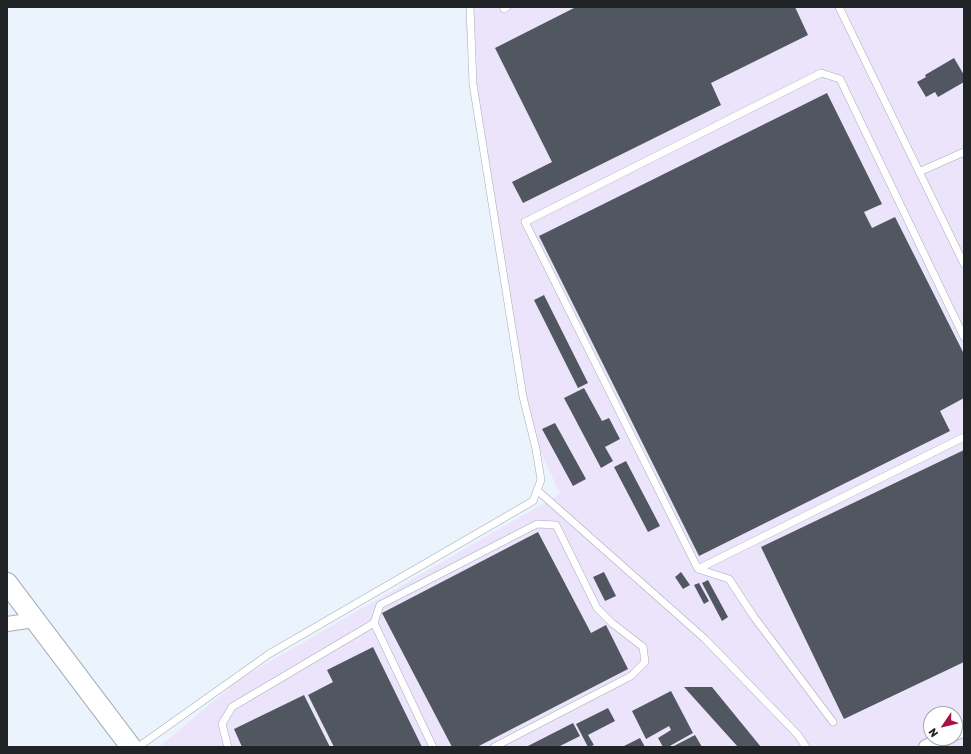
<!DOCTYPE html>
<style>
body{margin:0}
#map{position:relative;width:971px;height:754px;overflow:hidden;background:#ebf3fd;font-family:Rubik,sans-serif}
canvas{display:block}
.frame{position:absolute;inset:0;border:8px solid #212427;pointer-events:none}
.north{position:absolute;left:923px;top:706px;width:40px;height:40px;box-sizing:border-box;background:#fff;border:1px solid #a6a7a9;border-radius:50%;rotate:235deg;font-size:11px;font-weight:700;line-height:16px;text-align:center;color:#212427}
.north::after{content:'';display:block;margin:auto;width:14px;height:18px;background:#a81141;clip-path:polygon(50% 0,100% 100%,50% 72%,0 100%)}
</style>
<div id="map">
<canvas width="971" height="754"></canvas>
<div class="frame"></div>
<div class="north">N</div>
</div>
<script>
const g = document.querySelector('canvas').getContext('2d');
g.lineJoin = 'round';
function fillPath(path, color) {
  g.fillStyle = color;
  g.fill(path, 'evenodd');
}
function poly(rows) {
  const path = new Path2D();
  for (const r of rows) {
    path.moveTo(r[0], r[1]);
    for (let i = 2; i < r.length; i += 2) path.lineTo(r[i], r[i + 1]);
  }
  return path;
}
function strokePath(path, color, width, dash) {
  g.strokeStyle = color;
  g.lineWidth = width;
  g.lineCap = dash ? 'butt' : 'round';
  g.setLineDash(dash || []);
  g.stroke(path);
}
fillPath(poly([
 [466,7,964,7,964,747,159,747,240,679,560,494,533,435,465,27],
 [931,714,955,714,955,738,931,738]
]), '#ece4fa');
fillPath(poly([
 [576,7,795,7,808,35,711,83,721,105,523,203,512,182,552,162,495,48],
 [954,58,964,75,964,82,938,97,935,92,926,97,917,82,926,77,925,75],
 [827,93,882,204,864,212,872,228,895,217,964,354,964,398,940,411,950,431,699,556,539,236],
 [544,295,588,383,578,388,534,300],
 [584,388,602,421,609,418,620,439,605,447,613,461,601,468,564,398],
 [555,423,586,479,573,486,542,429],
 [964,450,964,662,844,719,761,547],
 [626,461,660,526,648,532,614,467],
 [538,532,591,633,606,625,628,669,477,747,452,747,382,613],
 [604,572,616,596,605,601,593,577],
 [681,572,690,585,683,589,675,577],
 [708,580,728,617,722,621,702,583],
 [699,583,709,601,704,604,694,585],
 [373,647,422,747,334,747,308,695,333,682,327,670],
 [684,687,712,687,761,747,738,747],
 [671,691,693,733,668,747,663,747,658,738,671,730,669,726,646,739,632,711],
 [304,695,330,747,242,747,234,729],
 [608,708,615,721,588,735,594,745,588,747,576,724],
 [573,723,580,736,558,747,526,747],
 [695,735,702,747,672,747],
 [640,738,645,747,622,747]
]), '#515760');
const lane = poly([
 [839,7,964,264],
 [504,9,507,7],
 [919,172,964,152],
 [537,490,705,639,798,735,806,747],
 [698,569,964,437],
 [374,623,380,605,537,524,556,525,597,608,612,623,643,647,645,662,631,676,494,747],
 [833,722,754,617,729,579,698,569,525,222,821,73,840,79,964,337],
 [138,747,269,654,533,501,541,480,536,449,523,397,473,84,470,7],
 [228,747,222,724,232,707,374,623,433,747]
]);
const street = poly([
 [7,624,35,620],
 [955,733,964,729],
 [926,747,945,738]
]);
const secondary = poly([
 [7,583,131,747]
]);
strokePath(lane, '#a7aeb8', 8);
strokePath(street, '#a7aeb8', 16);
strokePath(secondary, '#a7aeb8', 22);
strokePath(lane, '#fff', 7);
strokePath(street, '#fff', 14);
strokePath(secondary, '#fff', 20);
</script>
